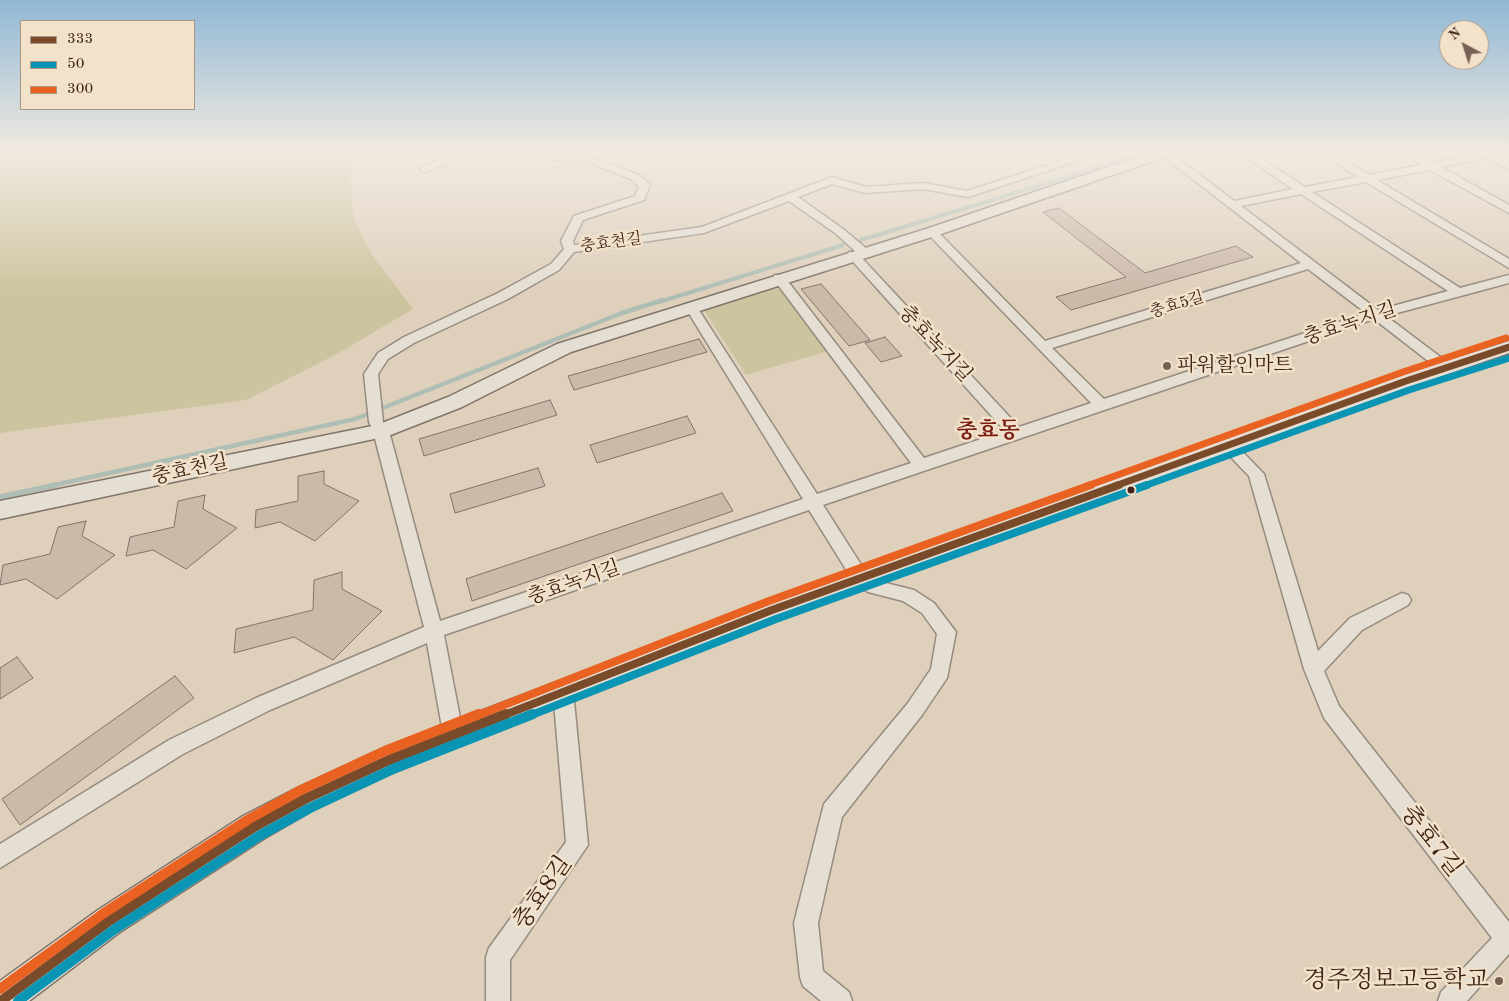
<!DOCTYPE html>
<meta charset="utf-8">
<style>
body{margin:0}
#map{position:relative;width:1509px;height:1001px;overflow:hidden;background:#dfd0bc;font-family:"Old Standard TT",serif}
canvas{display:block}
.legend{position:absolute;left:20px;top:20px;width:175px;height:90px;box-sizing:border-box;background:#f3e2ca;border:1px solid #aa9684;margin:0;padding:6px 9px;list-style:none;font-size:15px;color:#3d241a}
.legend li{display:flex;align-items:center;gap:10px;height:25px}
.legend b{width:25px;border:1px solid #aa9684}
.north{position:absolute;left:1439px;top:20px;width:50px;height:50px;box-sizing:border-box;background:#f3e2ca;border:1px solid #aa9684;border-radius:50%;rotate:320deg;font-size:14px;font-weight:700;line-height:20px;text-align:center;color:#3d241a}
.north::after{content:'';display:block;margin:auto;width:18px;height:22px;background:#766053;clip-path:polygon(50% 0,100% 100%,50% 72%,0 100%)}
</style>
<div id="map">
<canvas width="1509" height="1001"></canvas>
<ul class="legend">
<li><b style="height:6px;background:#7a4b2a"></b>333</li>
<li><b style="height:6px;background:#0995b3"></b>50</li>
<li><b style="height:6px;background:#e96222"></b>300</li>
</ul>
<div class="north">N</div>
</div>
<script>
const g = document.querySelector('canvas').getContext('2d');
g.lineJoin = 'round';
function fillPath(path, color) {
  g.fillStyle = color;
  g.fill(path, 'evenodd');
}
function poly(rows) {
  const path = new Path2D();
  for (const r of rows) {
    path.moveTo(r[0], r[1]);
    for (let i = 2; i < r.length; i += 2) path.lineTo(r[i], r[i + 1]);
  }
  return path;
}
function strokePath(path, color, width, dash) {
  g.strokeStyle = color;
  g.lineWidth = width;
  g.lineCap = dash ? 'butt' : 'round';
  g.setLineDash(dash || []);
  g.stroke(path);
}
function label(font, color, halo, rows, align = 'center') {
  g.font = font + ' "Old Standard TT","Noto Serif KR",serif';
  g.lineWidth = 5;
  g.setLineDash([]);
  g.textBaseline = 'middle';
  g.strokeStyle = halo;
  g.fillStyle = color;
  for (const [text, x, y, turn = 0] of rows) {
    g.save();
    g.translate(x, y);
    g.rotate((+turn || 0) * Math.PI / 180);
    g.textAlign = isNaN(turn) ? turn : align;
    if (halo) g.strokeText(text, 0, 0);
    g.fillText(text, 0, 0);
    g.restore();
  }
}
fillPath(poly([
 [0,153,353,153,350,163,353,217,372,255,413,309,337,354,246,400,0,433],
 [768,286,783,290,828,351,746,375,704,310,708,304]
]), '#ccc49e');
strokePath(poly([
 [861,240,1146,153],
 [659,302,843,245]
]), '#afbeb5', 4);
strokePath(poly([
 [50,486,355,419,622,313,663,300]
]), '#afbeb5', 4.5);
strokePath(poly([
 [0,497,56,485]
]), '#afbeb5', 5.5);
const building = poly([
 [1059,208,1145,273,1236,246,1253,257,1071,310,1056,297,1126,277,1043,212,1059,208],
 [821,284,870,340,849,346,801,289,821,284],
 [885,337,902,356,881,362,865,343,885,337],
 [699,339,707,352,574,390,568,376,699,339],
 [550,400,557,415,424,456,419,439,550,400],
 [687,416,696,433,597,463,590,445,687,416],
 [538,468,545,486,455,513,450,494,538,468],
 [324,471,324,484,359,501,315,541,280,522,255,528,256,510,298,501,298,476,324,471],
 [722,493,733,511,472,601,466,579,722,493],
 [205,495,203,509,237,528,186,569,153,550,126,556,130,537,174,527,178,501,205,495],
 [86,521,82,536,115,555,57,599,26,579,0,585,3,565,50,554,58,527,86,521],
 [342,572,342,589,382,611,333,660,294,637,234,653,236,629,313,610,314,580,342,572],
 [17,657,33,678,0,699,0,668,17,657],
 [175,676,194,698,20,825,2,799,175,676]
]);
fillPath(building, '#cbb9a9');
strokePath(building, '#807469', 1);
const street = poly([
 [451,153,465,153,429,171,425,172,420,169,451,153],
 [509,153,586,155,639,175,649,183,650,185,644,200,583,220,573,241,574,245,702,227,832,177,866,187,923,183,967,191,1085,153,1101,153,968,197,923,189,865,193,832,184,798,197,843,229,867,249,869,252,867,255,859,255,1019,427,1091,403,928,234,928,230,936,230,1045,341,1301,263,1159,153,1171,153,1234,201,1293,189,1240,153,1252,153,1305,187,1358,177,1321,153,1334,153,1369,175,1421,165,1403,153,1416,153,1433,163,1479,153,1504,153,1498,156,1509,162,1509,169,1487,158,1441,167,1509,205,1509,213,1430,170,1377,180,1509,259,1509,268,1366,182,1312,192,1460,288,1509,275,1509,283,1386,316,1451,365,1453,368,1451,371,1441,371,1374,319,823,505,867,574,878,581,914,590,934,603,956,632,947,678,922,715,842,817,818,923,823,971,849,992,852,1001,821,1001,803,986,800,977,794,923,824,804,908,703,931,669,937,634,922,613,903,601,868,592,855,584,809,510,444,635,463,733,460,740,453,743,446,740,443,733,427,643,270,710,183,754,0,868,0,844,169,740,256,698,424,627,373,431,369,422,364,374,378,353,404,337,498,293,551,264,564,249,561,241,574,216,635,196,639,186,631,179,585,161,532,159,509,153],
 [1301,194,1448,291,1378,310,1241,206,1301,194],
 [789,201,835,233,856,252,849,252,847,255,1005,431,924,458,783,275,775,275,773,278,775,281,911,463,817,494,697,307,696,304,686,304,685,307,803,499,440,621,389,431,383,422,378,374,388,359,414,343,508,299,559,270,574,252,704,233,789,201],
 [1308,269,1366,313,1104,399,1052,348,1308,269],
 [1228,441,1233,442,1264,474,1318,651,1350,618,1402,593,1408,595,1411,600,1408,605,1362,630,1324,671,1339,706,1509,922,1509,954,1467,1001,1438,1001,1441,992,1492,938,1324,718,1304,669,1249,476,1220,446,1223,442,1228,441],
 [563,682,570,685,573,691,588,845,510,960,510,1001,486,1001,486,957,489,948,566,842,553,691,556,685,563,682]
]);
const secondary = poly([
 [1149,153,1170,153,1168,156,938,235,571,352,462,407,388,436,0,519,0,501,377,425,448,397,557,344,926,229,1149,153],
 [1509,341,1509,353,1413,386,781,617,399,770,315,809,265,838,120,932,29,1001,0,1001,0,981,98,910,243,816,295,789,379,750,763,603,1399,376,1509,341]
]);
strokePath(street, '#968b7f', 3);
strokePath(secondary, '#807469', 3);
fillPath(street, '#e5ded3');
fillPath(secondary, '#e5ded3');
strokePath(poly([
 [1115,486,1406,381,1509,347]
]), '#7a4b2a', 7);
strokePath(poly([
 [502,716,772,610,1119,485]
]), '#7a4b2a', 8);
strokePath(poly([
 [1,1001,109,921,254,827,305,799,389,760,506,714]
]), '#7a4b2a', 10);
strokePath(poly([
 [1144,486,1409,390,1509,358]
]), '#0995b3', 7);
strokePath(poly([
 [529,716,776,619,1147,485]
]), '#0995b3', 8);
strokePath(poly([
 [18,1001,115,929,259,836,310,808,393,769,533,714]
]), '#0995b3', 10);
strokePath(poly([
 [1087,486,1403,372,1506,338]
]), '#e96222', 7);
strokePath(poly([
 [476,716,769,601,1091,485]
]), '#e96222', 8);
strokePath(poly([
 [0,989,104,913,249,819,301,790,385,751,479,714]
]), '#e96222', 10);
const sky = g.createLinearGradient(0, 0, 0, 293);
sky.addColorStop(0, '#91b8d4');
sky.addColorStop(0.52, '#f1eae1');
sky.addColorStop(1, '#f1eae100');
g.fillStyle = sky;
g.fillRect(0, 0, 1509, 293);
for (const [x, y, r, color] of [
 [1167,366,5,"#766053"],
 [1131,490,4.5,"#3d241a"],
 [1499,981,5,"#766053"]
]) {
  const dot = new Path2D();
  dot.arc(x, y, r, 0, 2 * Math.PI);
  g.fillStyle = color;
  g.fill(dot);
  strokePath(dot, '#f3e2ca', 2);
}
label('16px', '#3d241a', '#f3e2ca', [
 ["충효천길",611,243,-8],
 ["충효5길",1177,305,-17]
]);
label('20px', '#3d241a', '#f3e2ca', [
 ["충효녹지길",1350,324,-18],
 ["충효녹지길",935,344,47],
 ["충효천길",190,470,-12],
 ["충효녹지길",574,583,-19]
]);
label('20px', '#3d241a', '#f3e2ca', [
 ["파워할인마트",1177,366]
], 'left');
label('bold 22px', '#7a1f14', '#f3e2ca', [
 ["충효동",988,431]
]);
label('24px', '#3d241a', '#f3e2ca', [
 ["충효7길",1431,841,52],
 ["충효8길",543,893,-55]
]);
label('24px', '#3d241a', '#f3e2ca', [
 ["경주정보고등학교",1489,981]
], 'right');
</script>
